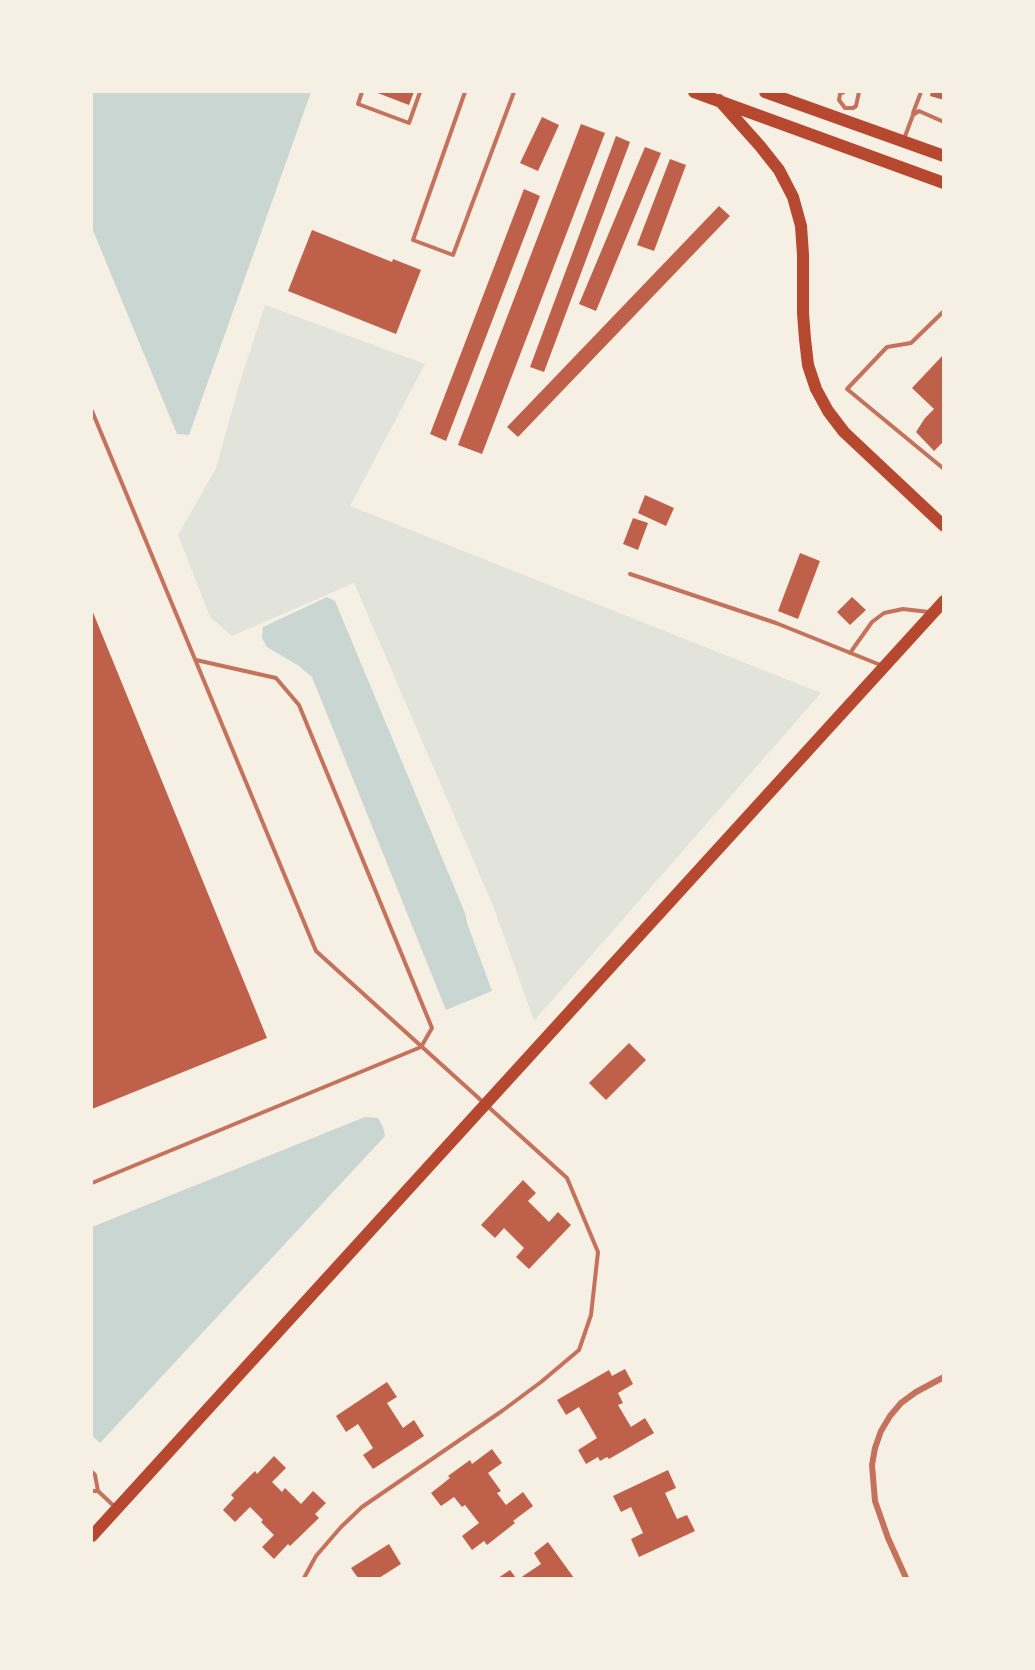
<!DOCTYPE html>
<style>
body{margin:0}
#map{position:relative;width:1035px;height:1670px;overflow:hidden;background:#f6efe4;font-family:"Exo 2",sans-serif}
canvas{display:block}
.frame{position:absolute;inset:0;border:93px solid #f6efe4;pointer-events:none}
</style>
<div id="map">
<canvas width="1035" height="1670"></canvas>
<div class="frame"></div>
</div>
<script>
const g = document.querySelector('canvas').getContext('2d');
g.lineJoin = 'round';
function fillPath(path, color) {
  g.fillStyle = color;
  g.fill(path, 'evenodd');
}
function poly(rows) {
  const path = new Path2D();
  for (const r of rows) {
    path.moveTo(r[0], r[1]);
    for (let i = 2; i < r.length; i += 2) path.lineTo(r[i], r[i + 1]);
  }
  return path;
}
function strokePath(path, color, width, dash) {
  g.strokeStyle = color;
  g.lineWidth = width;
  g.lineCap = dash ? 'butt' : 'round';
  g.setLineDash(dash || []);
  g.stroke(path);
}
fillPath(poly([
 [265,305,425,364,350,506,821,693,534,1021,494,908,354,583,232,636,210,617,178,535,216,468,239,385]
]), '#e2e4dc');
fillPath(poly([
 [92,92,311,92,189,435,177,434,92,228],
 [327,597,335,601,465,913,467,923,492,991,446,1010,312,677,299,666,267,647,262,638,263,627],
 [365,1117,378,1118,383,1127,385,1136,100,1443,92,1436,92,1227]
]), '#c9d6d2');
fillPath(poly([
 [375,92,414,92,409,105],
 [931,92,944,92,944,100,930,96],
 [542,117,559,125,538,171,520,163],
 [581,124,605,133,482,454,458,445],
 [616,136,630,142,544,372,530,367],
 [645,147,661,153,596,311,579,304],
 [670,159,686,165,654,251,637,245],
 [524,189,540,196,446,441,430,434],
 [719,206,730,216,518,437,507,427],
 [312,230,392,262,393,259,421,270,396,334,288,291],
 [944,354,944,441,934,451,916,432,925,418,934,409,912,388],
 [645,495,674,508,666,526,638,513],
 [633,518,648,523,638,550,623,544],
 [800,553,820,561,798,619,778,611],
 [852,597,866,610,850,625,837,612],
 [92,610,267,1038,92,1109],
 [629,1043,646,1060,606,1100,589,1083],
 [523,1180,536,1193,528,1201,549,1222,558,1212,571,1225,529,1269,516,1257,524,1248,504,1228,495,1238,481,1225],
 [625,1369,633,1384,618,1393,623,1403,618,1405,631,1427,645,1418,654,1433,609,1459,607,1457,600,1461,598,1457,586,1464,578,1450,597,1438,579,1407,566,1415,557,1400,609,1370,612,1376],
 [387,1382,397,1397,387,1403,403,1428,414,1420,424,1436,373,1469,363,1455,373,1448,358,1424,346,1432,336,1416],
 [492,1449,502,1463,488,1473,501,1491,497,1493,506,1505,523,1492,533,1506,513,1521,515,1523,487,1545,484,1541,472,1550,462,1536,479,1523,465,1505,462,1507,454,1497,441,1506,431,1493,450,1478,448,1476,470,1460,472,1464],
 [274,1456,286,1468,272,1482,282,1492,285,1488,301,1504,313,1491,326,1503,315,1514,319,1518,290,1546,288,1544,274,1559,262,1547,274,1535,261,1522,263,1520,250,1507,235,1522,223,1510,234,1498,231,1495,255,1471,257,1474],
 [668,1470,676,1488,665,1493,677,1519,687,1515,695,1531,639,1557,631,1539,643,1533,631,1507,621,1512,613,1496],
 [548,1542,574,1578,520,1578,541,1564,534,1553],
 [389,1544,401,1564,379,1578,358,1578,351,1568],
 [510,1570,516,1578,498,1578]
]), '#bf614a');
strokePath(poly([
 [362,92,358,104,409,123,420,92],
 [465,92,413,240,453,255,514,92],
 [844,92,840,94,839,100,845,108],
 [845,108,853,108,856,106,859,92],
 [913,113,921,92],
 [904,139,913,115,919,111,944,122],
 [944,311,911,343,887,347,847,389,944,469],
 [92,411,316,951,567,1178,598,1252,591,1315,579,1350,541,1382,502,1411,362,1507,341,1527,316,1556,304,1578],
 [630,574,776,623,883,666],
 [850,653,872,622,884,613,903,609,929,612],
 [92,1183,421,1047,432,1028,299,705,276,678,196,660],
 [92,1472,95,1475,98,1491,116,1508],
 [92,1491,98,1491]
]), '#c5725c', 4);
strokePath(poly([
 [906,1578,888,1538,875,1501,872,1465,875,1448,881,1431,890,1416,901,1403,916,1392,944,1377]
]), '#c5725c', 6);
strokePath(poly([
 [92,1536,944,601]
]), '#b5482f', 12);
strokePath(poly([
 [694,92,944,183],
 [765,92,944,156],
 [719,100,760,146,779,170,793,197,801,226,803,255,803,313,805,339,808,365,816,389,828,411,844,432,944,526]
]), '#b5482f', 12);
</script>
